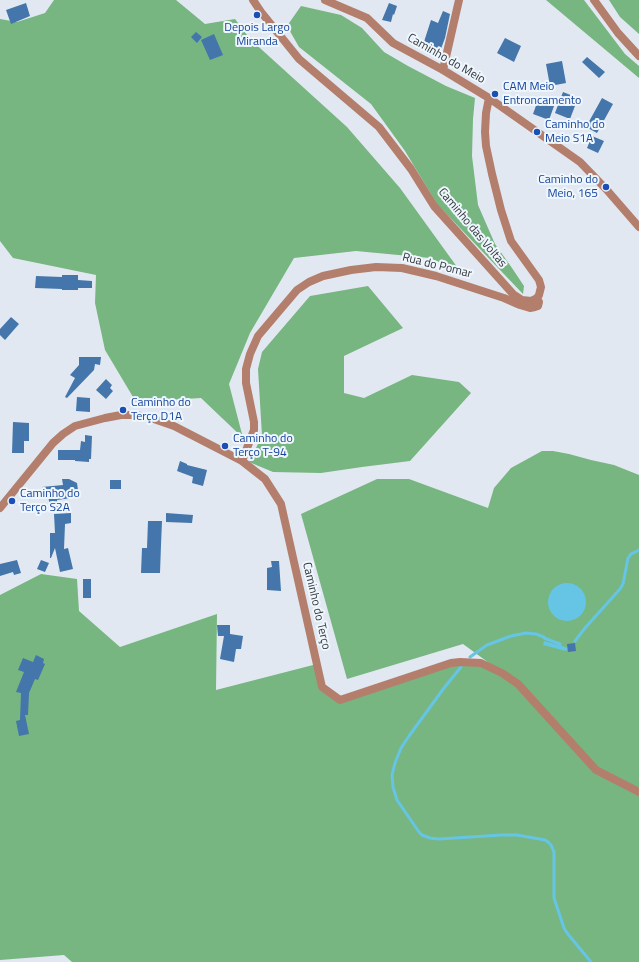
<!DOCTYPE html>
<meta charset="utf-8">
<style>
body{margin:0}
canvas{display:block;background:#e1e8f1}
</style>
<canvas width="639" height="962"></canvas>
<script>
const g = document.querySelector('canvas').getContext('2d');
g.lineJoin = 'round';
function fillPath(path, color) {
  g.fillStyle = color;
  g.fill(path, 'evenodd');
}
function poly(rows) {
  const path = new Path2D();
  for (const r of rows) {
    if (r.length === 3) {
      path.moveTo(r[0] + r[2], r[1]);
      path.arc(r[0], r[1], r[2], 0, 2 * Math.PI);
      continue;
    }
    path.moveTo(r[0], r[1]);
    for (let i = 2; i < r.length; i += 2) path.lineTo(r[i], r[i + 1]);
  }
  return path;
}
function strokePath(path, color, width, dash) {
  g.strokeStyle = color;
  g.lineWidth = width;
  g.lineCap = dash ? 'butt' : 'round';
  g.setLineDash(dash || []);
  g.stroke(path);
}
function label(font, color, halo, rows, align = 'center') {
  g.font = font + ' "Titillium Web",sans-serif';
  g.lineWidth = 4;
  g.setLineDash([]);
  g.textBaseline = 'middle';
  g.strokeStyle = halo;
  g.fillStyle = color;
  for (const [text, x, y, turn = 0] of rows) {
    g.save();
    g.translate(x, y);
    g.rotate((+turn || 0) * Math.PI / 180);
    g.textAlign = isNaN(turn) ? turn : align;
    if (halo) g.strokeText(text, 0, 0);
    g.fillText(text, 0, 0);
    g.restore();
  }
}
fillPath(poly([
 [54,0,176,0,205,24,235,19,250,39,347,127,400,188,460,271,430,258,356,251,294,258,250,333,229,384,243,438,201,398,136,402,105,350,95,303,96,275,13,258,0,241,0,19,17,22,45,13],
 [546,0,584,0,625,54,639,66,639,78],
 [609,0,639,0,639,34,620,17],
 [301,6,341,15,362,28,384,52,408,66,446,86,475,98,473,119,472,156,478,205,495,244,512,268,524,286,523,294,437,204,405,151,371,104,299,47,287,26],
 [368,286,403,328,344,356,344,393,364,398,412,375,459,382,471,393,410,461,362,467,321,473,273,472,249,462,262,436,258,369,262,352,310,296],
 [542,451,553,451,569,454,591,460,614,465,639,475,639,962,72,962,64,955,0,960,0,595,41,574,77,579,79,611,120,647,217,614,216,690,317,664,322,687,340,700,460,662,500,671,463,644,347,679,301,514,377,479,409,479,488,508,494,488,511,468]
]), '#77b680');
fillPath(poly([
 [567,602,19],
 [544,641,565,647,566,651,543,645]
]), '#66c5e5');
strokePath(poly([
 [575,641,585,628,620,589,623,584,628,558,631,554,639,550],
 [470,657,487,645,511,636,526,633,536,634,544,637,544,638,560,644,559,647,566,649],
 [461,667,444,688,409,736,401,748,395,763,392,775,393,787,397,800,419,832,422,835,430,838,439,839,502,835,517,835,545,840,548,842,551,845,554,852,554,898,564,928,567,933,591,962]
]), '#66c5e5', 3);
fillPath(poly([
 [26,3,30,16,11,24,6,10],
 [389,3,397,6,394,15,393,14,391,22,382,20],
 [443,11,450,14,445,38,439,54,422,48,431,20,438,23],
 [196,32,202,37,197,43,191,37],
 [214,34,223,55,210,60,201,40],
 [505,38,521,46,514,62,497,53],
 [587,57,605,72,599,78,582,62],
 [562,61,566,83,550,86,546,64],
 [563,92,578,98,570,119,555,113],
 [602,98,613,104,597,133,586,127],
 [538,100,554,106,549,120,533,114],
 [592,136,604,141,598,153,587,148],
 [62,275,78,275,78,280,92,281,92,288,78,288,78,290,62,290,62,289,35,288,36,276,62,277],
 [11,317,19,324,5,340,0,335,0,329],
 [79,357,101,357,100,365,95,364,94,370,67,398,65,397,75,378,70,375,79,365],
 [106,379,112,385,110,388,113,391,106,399,96,390],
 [77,397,90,398,90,412,76,411],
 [13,422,29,423,29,441,24,441,24,453,12,453],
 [85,435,92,436,91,459,89,459,89,462,75,461,75,460,58,460,58,450,80,450,81,441,85,442],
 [180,461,187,464,187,465,207,470,203,486,192,483,193,477,177,471],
 [62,479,69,479,77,483,79,497,57,500,58,507,50,508,48,494,43,495,42,487,63,485],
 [110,480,121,480,121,489,110,489],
 [71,513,71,523,65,524,64,549,68,548,73,569,60,572,55,548,51,558,50,558,50,533,55,533,54,514],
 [166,513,193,515,192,523,166,522],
 [148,521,162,521,161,545,160,573,141,573,142,548,147,548],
 [17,560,21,573,14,575,13,572,0,576,0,564],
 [41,560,49,563,45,572,37,569],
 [271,561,279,561,281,591,267,590,267,568,272,567],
 [83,579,91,579,91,598,83,598],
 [217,625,230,625,230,634,243,636,241,649,236,649,234,662,220,659,224,636,218,636],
 [575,643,576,651,568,652,567,644],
 [36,655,44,659,43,663,45,664,38,680,35,679,29,693,28,715,25,715,29,734,19,736,16,721,20,720,21,693,16,692,24,672,18,670,23,658,33,662]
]), '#4475ab');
strokePath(poly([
 [253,0,261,12,299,59,379,127,411,169,434,206,513,294,522,300,531,301,537,298,539,295,541,287,539,280,511,241,501,210,492,174,486,146,485,132,486,113,489,98],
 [325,0,367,18,393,43,443,70,489,98,580,162,606,189,639,227],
 [594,0,618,33,639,56],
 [443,70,459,0],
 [242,461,254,430,254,422,246,383,246,369,250,354,258,336,297,290,309,282,323,276,351,270,376,267,402,268,436,276,504,298,520,305,530,308,535,307,538,306,539,302,537,298],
 [0,508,53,443,63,434,75,426,105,418,121,415,134,415,148,417,174,426,242,461,265,479,281,504,322,687,340,700,451,663,460,662,481,663,502,673,518,684,596,770,639,792]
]), '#b47e6d', 8);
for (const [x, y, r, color] of [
 [257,15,4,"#1a4fb4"],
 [495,94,4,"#1a4fb4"],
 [537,132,4,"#1a4fb4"],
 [606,187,4,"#1a4fb4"],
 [123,410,4,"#1a4fb4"],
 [225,446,4,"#1a4fb4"],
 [12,501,4,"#1a4fb4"]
]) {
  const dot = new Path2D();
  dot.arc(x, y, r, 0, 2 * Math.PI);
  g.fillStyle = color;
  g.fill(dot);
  strokePath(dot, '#eef6fe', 1.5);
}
label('12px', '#164399', '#eef6fe', [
 ["Depois Largo",257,28,"center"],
 ["Miranda",257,42,"center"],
 ["CAM Meio",503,87],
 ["Entroncamento",503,101],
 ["Caminho do",545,125],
 ["Meio S1A",545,139],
 ["Caminho do",598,180,"right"],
 ["Meio, 165",598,194,"right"],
 ["Caminho do",131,403],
 ["Terço D1A",131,417],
 ["Caminho do",233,439],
 ["Terço T-94",233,453],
 ["Caminho do",20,494],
 ["Terço S2A",20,508]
], 'left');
label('12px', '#35383b', '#eef6fe', [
 ["Caminho do Meio",446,59,30],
 ["Caminho das Voltas",472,228,50],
 ["Rua do Pomar",437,266,14],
 ["Caminho do Terço",316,606,77]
]);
</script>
